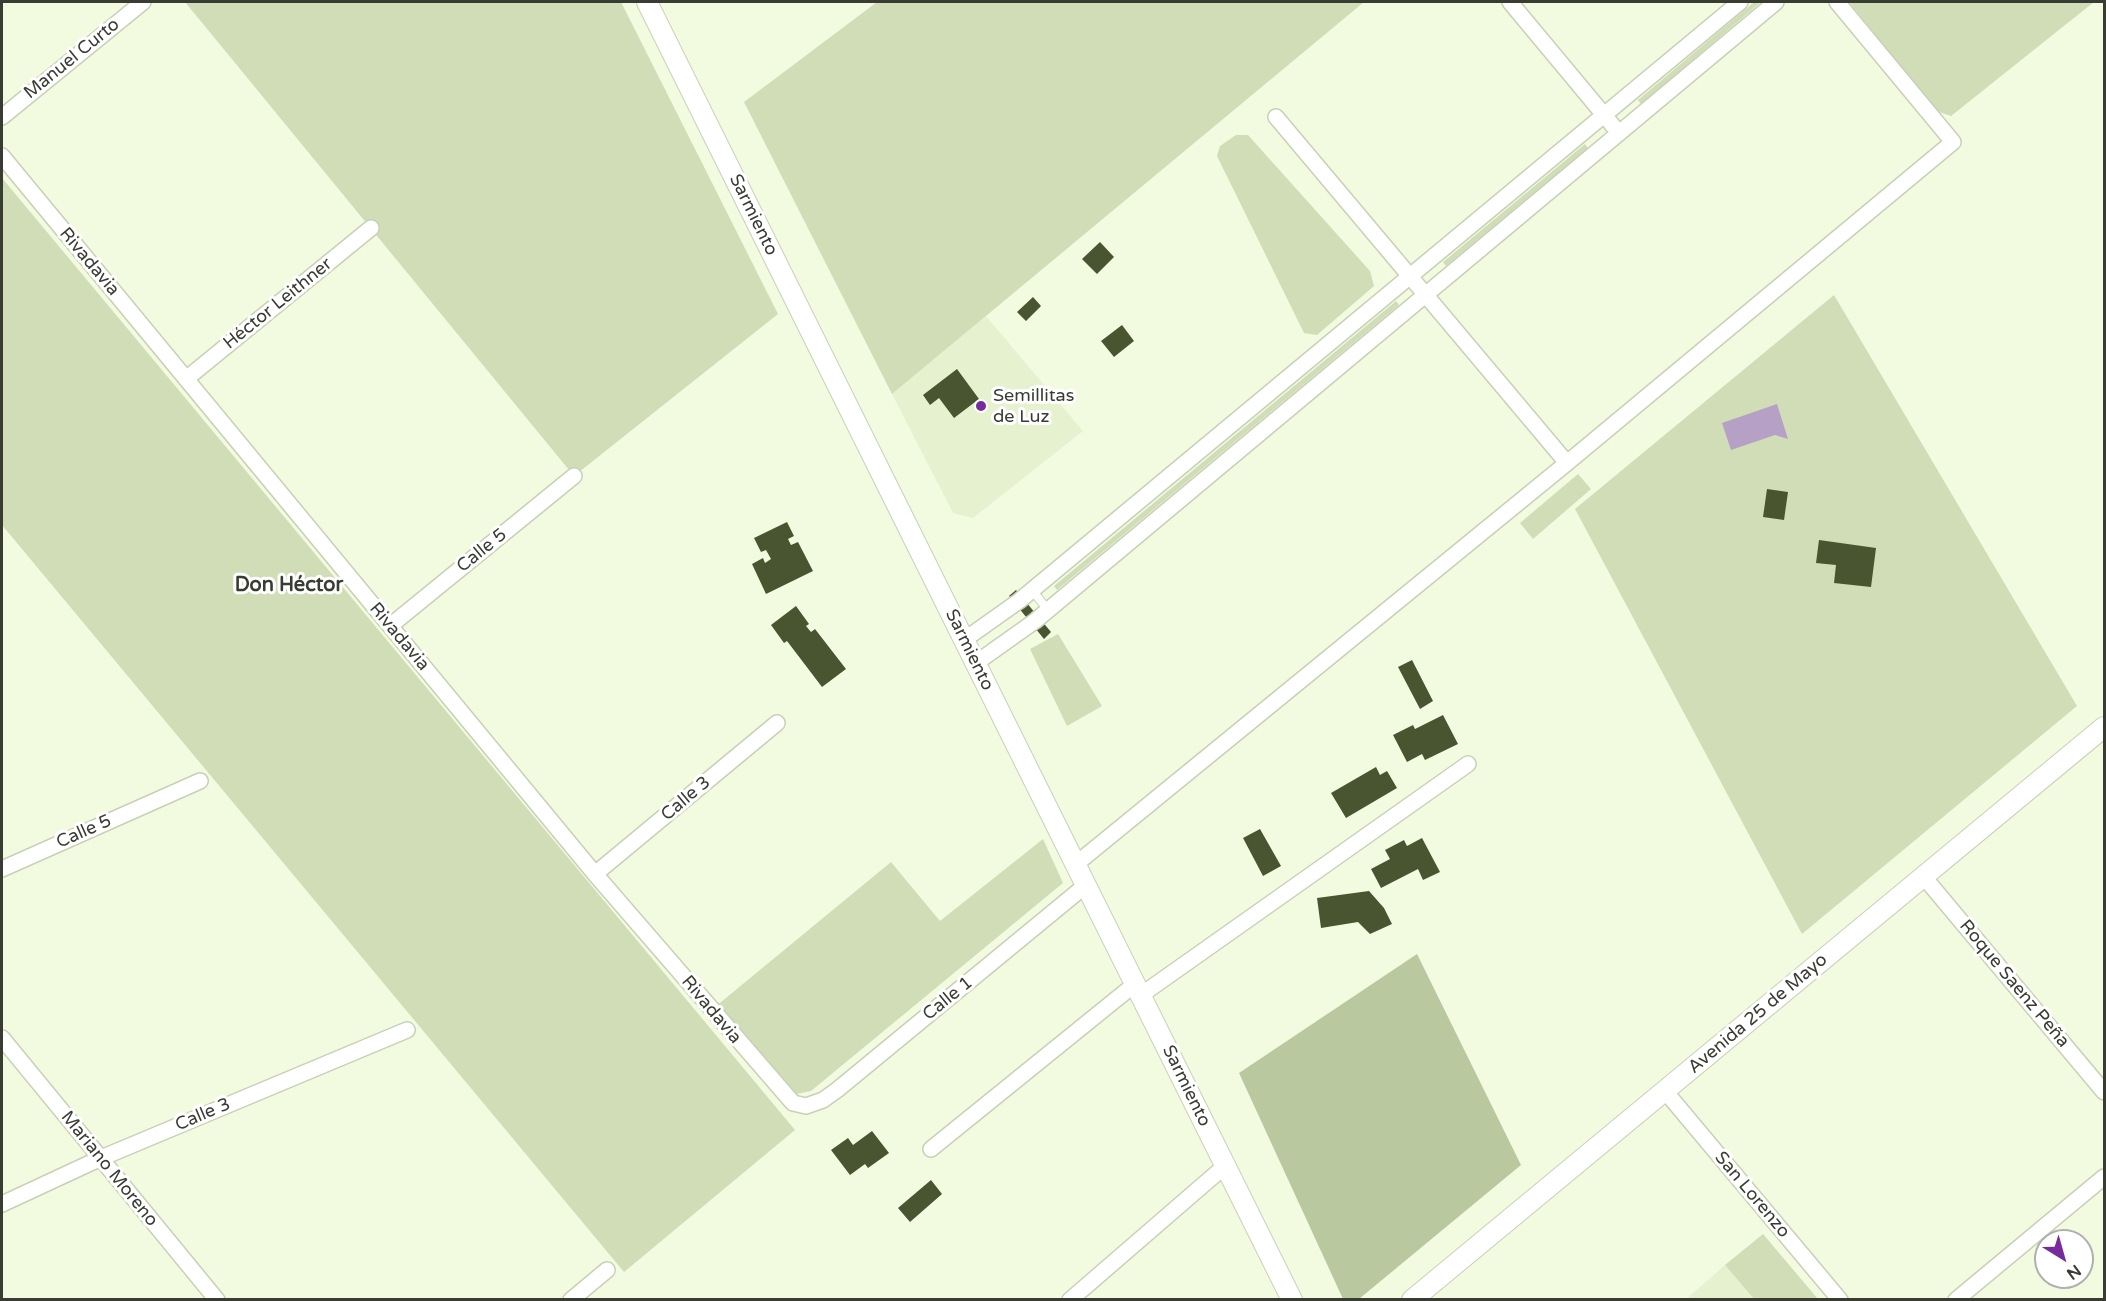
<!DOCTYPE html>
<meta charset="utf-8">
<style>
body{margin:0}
#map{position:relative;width:2106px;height:1301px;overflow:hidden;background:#f2fbe0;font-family:"Varela Round",sans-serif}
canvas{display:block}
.frame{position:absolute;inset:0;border:3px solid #393c32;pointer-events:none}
.north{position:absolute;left:2034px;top:1229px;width:60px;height:60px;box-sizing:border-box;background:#fff;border:2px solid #b0b1ad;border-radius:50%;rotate:143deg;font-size:16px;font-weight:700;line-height:24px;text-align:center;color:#393c32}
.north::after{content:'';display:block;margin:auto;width:21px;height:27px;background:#772c9e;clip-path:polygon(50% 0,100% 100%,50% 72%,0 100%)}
</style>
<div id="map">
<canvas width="2106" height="1301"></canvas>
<div class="frame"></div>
<div class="north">N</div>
</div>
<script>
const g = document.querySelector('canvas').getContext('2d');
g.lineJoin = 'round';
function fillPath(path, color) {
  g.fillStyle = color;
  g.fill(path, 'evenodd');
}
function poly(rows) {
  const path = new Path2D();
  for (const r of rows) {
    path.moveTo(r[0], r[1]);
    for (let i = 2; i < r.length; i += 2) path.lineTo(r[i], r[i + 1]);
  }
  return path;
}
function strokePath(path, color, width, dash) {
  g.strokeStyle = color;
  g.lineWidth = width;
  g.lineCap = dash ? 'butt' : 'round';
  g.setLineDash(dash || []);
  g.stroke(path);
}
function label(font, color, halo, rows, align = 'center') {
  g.font = font + ' "Varela Round",sans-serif';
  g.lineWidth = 6;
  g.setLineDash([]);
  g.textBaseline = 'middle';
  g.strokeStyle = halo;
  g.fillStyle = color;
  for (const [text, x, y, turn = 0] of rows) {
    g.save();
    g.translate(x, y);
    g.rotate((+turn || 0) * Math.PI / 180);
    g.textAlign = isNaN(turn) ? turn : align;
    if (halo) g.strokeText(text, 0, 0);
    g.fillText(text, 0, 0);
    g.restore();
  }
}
fillPath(poly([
 [986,316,1083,431,973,518,953,513,892,394],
 [1725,1265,1754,1299,1685,1300]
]), '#e6f1cf');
fillPath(poly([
 [185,2,621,2,778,314,574,476],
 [877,2,1364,2,892,394,744,102],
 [1754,2,1761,2,1641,104,1638,100],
 [1849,2,2094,2,1951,116,1936,111],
 [1236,135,1248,135,1370,271,1374,286,1317,335,1304,333,1217,156,1220,146],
 [1585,144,1588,148,1446,266,1443,262],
 [2,178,795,1130,624,1272,2,525],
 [1834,295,2077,706,1802,934,1575,509],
 [1396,301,1399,305,1057,590,1054,586],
 [1578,474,1591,489,1533,539,1520,523],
 [1058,634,1102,706,1067,726,1030,649],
 [1043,839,1063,883,811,1091,797,1094,782,1088,715,1007,891,862,940,921],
 [1763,1234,1818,1299,1754,1299,1725,1265]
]), '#d0ddb7');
fillPath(poly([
 [1417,954,1521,1165,1359,1299,1343,1299,1239,1073]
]), '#bac89f');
fillPath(poly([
 [1777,404,1788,439,1775,435,1731,450,1722,423]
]), '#b6a0c5');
fillPath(poly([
 [1100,242,1114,257,1097,274,1082,259],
 [1033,297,1041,306,1026,321,1017,312],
 [1122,325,1134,341,1114,357,1101,341],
 [957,369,979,399,954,418,939,398,930,405,923,395],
 [1767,489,1788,492,1784,520,1763,517],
 [787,522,794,536,788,539,791,545,798,542,813,571,766,594,752,564,763,558,765,563,771,559,766,550,761,552,754,538],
 [1819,540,1876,548,1871,587,1834,583,1836,565,1816,563],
 [1016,590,1051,632,1044,639,1009,596],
 [796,606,809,624,806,626,811,632,815,629,846,669,822,687,787,641,784,643,771,625],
 [1412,660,1433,701,1420,709,1398,667],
 [1443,715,1458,744,1425,760,1422,754,1407,762,1393,735,1413,725,1415,729],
 [1376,767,1380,775,1387,771,1397,788,1346,818,1331,793],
 [1260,829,1281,866,1263,876,1243,838],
 [1422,838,1440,872,1423,880,1418,869,1381,888,1371,869,1390,859,1385,850,1404,840,1407,846],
 [1369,891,1384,908,1392,924,1370,934,1358,922,1321,928,1317,898],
 [872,1131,889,1153,868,1168,865,1164,850,1175,831,1150,848,1138,853,1145],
 [931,1180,942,1194,910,1222,898,1208]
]), '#495430');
const service = poly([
 [1032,590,1048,610]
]);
const minor = poly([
 [1510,2,1619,133],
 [2,117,143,2],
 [1276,117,1567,463],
 [2,156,595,874,793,1103,806,1106,823,1100,837,1090,1086,885],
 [186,379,371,228],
 [390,626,574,476],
 [964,640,1019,601,1740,2],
 [976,663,1035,621,1776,2],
 [1076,864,1567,463,1953,142,1837,2],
 [2,869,200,781],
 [595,874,777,723],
 [1924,877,2104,1092],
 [1141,995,1468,764],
 [2,1038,217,1300],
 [1665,1091,1840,1300],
 [931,1149,1135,984],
 [2,1204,101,1158,407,1030],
 [571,1300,607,1270],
 [1070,1300,1225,1166],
 [1956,1300,2104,1177]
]);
const tertiary = poly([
 [647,2,1292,1300],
 [1412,1300,2104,727]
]);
strokePath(service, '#c8d1b7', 10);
strokePath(minor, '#c8d1b7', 18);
strokePath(tertiary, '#c8d1b7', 22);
strokePath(service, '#fff', 8);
strokePath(minor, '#fff', 15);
strokePath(tertiary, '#fff', 20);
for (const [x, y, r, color] of [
 [981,406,6,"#772c9e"]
]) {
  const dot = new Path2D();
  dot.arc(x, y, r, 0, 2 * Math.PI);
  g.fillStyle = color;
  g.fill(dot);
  strokePath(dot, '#fff', 2);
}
label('18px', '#393c32', '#fff', [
 ["Manuel Curto",72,59,-39],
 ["Sarmiento",753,215,64],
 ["Rivadavia",89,262,50],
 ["Héctor Leithner",278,304,-39],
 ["Calle 5",482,551,-39],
 ["Rivadavia",399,637,50],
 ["Sarmiento",969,650,64],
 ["Calle 3",686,799,-40],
 ["Calle 5",84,832,-24],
 ["Roque Saenz Peña",2014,984,50],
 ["Calle 1",948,999,-39],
 ["Rivadavia",711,1010,50],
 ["Avenida 25 de Mayo",1758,1014,-40],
 ["Sarmiento",1186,1086,64],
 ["Calle 3",203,1115,-23],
 ["Mariano Moreno",109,1169,51],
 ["San Lorenzo",1752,1195,50]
]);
label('18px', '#393c32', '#fff', [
 ["Semillitas",993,396],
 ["de Luz",993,417]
], 'left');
label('bold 20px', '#393c32', '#fff', [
 ["Don Héctor",289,586]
]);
</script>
